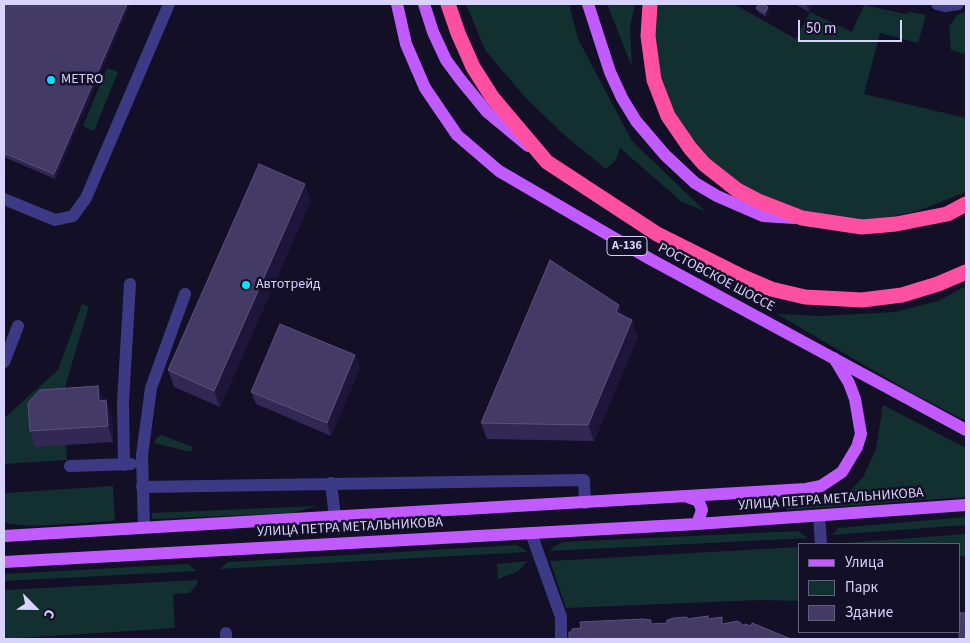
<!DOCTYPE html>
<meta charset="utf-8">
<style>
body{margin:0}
#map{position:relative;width:970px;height:643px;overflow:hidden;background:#130f26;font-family:"Source Sans 3",sans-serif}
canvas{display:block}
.frame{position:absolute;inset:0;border:5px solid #d9d4ff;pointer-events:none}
.legend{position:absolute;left:798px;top:543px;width:162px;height:90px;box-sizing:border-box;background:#130f26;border:1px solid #625e7d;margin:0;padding:6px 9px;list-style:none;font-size:15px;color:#d9d4ff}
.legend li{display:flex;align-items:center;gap:10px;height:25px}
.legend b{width:25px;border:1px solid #625e7d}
.north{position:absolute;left:10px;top:583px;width:50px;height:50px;-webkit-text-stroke:4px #130f26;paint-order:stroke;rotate:113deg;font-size:14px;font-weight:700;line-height:20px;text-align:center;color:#d9d4ff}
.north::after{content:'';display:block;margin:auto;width:18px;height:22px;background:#d9d4ff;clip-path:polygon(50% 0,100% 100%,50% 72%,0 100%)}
.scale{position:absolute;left:798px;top:20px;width:104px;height:22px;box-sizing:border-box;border:2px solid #d9d4ff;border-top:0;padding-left:6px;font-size:15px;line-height:18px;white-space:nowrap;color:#d9d4ff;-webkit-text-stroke:4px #130f26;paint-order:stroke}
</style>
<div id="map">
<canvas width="970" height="643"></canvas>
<div class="frame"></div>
<ul class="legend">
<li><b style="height:6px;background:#c25bff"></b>Улица</li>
<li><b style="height:14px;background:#12302f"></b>Парк</li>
<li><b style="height:14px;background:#433a66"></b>Здание</li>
</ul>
<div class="north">С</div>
<div class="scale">50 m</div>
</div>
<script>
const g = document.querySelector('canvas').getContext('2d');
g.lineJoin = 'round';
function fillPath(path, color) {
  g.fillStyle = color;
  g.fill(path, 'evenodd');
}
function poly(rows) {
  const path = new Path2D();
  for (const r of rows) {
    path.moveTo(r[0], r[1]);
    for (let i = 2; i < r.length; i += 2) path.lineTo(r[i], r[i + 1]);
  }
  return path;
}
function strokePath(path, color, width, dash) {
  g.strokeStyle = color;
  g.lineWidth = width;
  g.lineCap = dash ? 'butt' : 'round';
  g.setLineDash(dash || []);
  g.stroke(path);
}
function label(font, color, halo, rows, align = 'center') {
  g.font = font + ' "Source Sans 3",sans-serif';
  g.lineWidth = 5;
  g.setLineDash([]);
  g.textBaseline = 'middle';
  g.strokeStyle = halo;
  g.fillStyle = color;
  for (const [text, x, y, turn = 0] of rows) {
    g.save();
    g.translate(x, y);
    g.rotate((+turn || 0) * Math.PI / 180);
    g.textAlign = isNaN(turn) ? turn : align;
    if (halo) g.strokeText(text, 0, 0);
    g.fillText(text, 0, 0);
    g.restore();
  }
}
fillPath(poly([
 [466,4,569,4,578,39,632,141,705,211,682,202,620,148,616,160,606,169,562,133,524,96,485,50],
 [607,4,635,4,630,27,632,67],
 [655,4,734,4,796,39,810,12,852,32,864,5,905,14,910,12,926,15,918,43,880,33,864,94,966,118,966,192,918,211,889,217,859,220,792,210,737,186,682,134,654,70],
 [966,12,966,54,951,50,949,27,957,15],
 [107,68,118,72,94,131,83,126],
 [966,286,966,421,912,393,777,314,821,316,895,312,938,301],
 [82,304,89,306,63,394,67,460,4,464,4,418,58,370],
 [883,405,966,448,966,497,787,510,786,506,831,502,853,488,863,477,876,449],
 [161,435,193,447,191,452,154,443,156,439],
 [113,486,115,521,31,526,4,523,4,493],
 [317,506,292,513,152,519,152,513],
 [966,517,966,525,832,535,838,528],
 [798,531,808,538,550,551,553,547,563,542],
 [966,534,966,557,959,556,959,544,831,544],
 [517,545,528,552,220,569,228,562],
 [799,547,799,601,761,600,566,608,550,561],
 [528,561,517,572,498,579,497,564],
 [188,564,197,571,4,581,4,574],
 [198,580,196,586,189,593,173,594,175,628,4,639,4,590]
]), '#12302f');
strokePath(poly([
 [937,4,945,6,958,4],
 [4,199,55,220,73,216,86,198,169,4],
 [4,362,18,326],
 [124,465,123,402,130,284],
 [70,466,131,464],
 [331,483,335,517],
 [142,487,584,480,585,503],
 [819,516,821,544],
 [144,527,142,455,151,388,185,294],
 [531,533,561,617,561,639],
 [226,639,226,633]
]), '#3d3a85', 12);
strokePath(poly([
 [397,4,406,44,425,88,457,135,499,171,650,259,966,430],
 [424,4,433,32,446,60,460,79,487,112,528,146],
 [588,4,610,72,622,98,636,121,665,155,695,183,717,196,763,216,794,218],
 [688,497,699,501,700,505,702,510,697,524],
 [4,536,806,489,821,486,842,472,857,447,861,434,855,399,849,383,834,358],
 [4,562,697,524,966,505]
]), '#c25bff', 12);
strokePath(poly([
 [448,4,458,33,473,67,492,97,547,162,657,234,743,277,771,289,805,297,862,300,902,295,938,284,966,272],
 [650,4,648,36,654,80,668,116,690,148,704,164,737,190,758,201,802,218,862,227,896,224,947,214,966,204]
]), '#ff4fa3', 15);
fillPath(poly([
 [4,4,130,4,55,179,4,157],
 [795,4,814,4,809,12],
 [756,8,770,11,766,17,758,12],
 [311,200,220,407,174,387,168,370],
 [619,305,622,315,638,336,594,441,487,439,481,423],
 [355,355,360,368,331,436,256,404,251,392],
 [98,386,103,401,112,417,113,442,35,447,30,431]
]), '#312854');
fillPath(poly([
 [127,4,130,4,55,179,54,174],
 [806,4,814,4,809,12],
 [768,7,770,11,766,17,765,13],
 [305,184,311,200,220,407,214,391],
 [619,305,625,322,616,312],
 [632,320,638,336,594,441,588,425],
 [355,355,360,368,331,436,327,423],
 [98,386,104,402,99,401],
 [106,400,112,417,113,442,108,426]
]), '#1d163a');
const building = poly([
 [4,4,127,4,54,174,4,153,4,4],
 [759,4,763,4,768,7,765,13,756,8,759,4],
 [259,164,305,184,214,391,168,370,259,164],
 [550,260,619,305,616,312,632,320,588,425,481,423,550,260],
 [280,324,355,355,327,423,251,392,280,324],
 [98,386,99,401,106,400,108,426,30,431,28,403,40,390,98,386],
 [960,613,966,613,966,639,959,639,960,613],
 [708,616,708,619,722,617,722,624,738,621,744,626,745,624,751,626,752,623,791,639,569,639,569,632,572,632,572,629,581,628,580,622,643,619,651,620,651,624,667,623,667,620,674,618,687,617,687,619,708,616]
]);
fillPath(building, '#433a66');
strokePath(building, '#5a527e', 1);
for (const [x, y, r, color] of [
 [51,80,5,"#00e5ff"],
 [246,285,5,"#00e5ff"]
]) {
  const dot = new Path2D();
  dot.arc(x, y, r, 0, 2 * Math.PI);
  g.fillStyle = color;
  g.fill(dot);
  strokePath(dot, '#130f26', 2);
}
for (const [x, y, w] of [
 [627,246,40]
]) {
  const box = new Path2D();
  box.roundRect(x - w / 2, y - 9.5, w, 19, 4);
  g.fillStyle = '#130f26';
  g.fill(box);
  strokePath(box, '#d9d4ff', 1);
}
label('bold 12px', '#d9d4ff', null, [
 ["А-136",627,246]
]);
label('14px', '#d9d4ff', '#130f26', [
 ["METRO",61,80],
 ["Автотрейд",256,285]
], 'left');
label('14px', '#d9d4ff', '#130f26', [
 ["РОСТОВСКОЕ ШОССЕ",716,278,28],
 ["УЛИЦА ПЕТРА МЕТАЛЬНИКОВА",831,500,-4],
 ["УЛИЦА ПЕТРА МЕТАЛЬНИКОВА",350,528,-3]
]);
</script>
